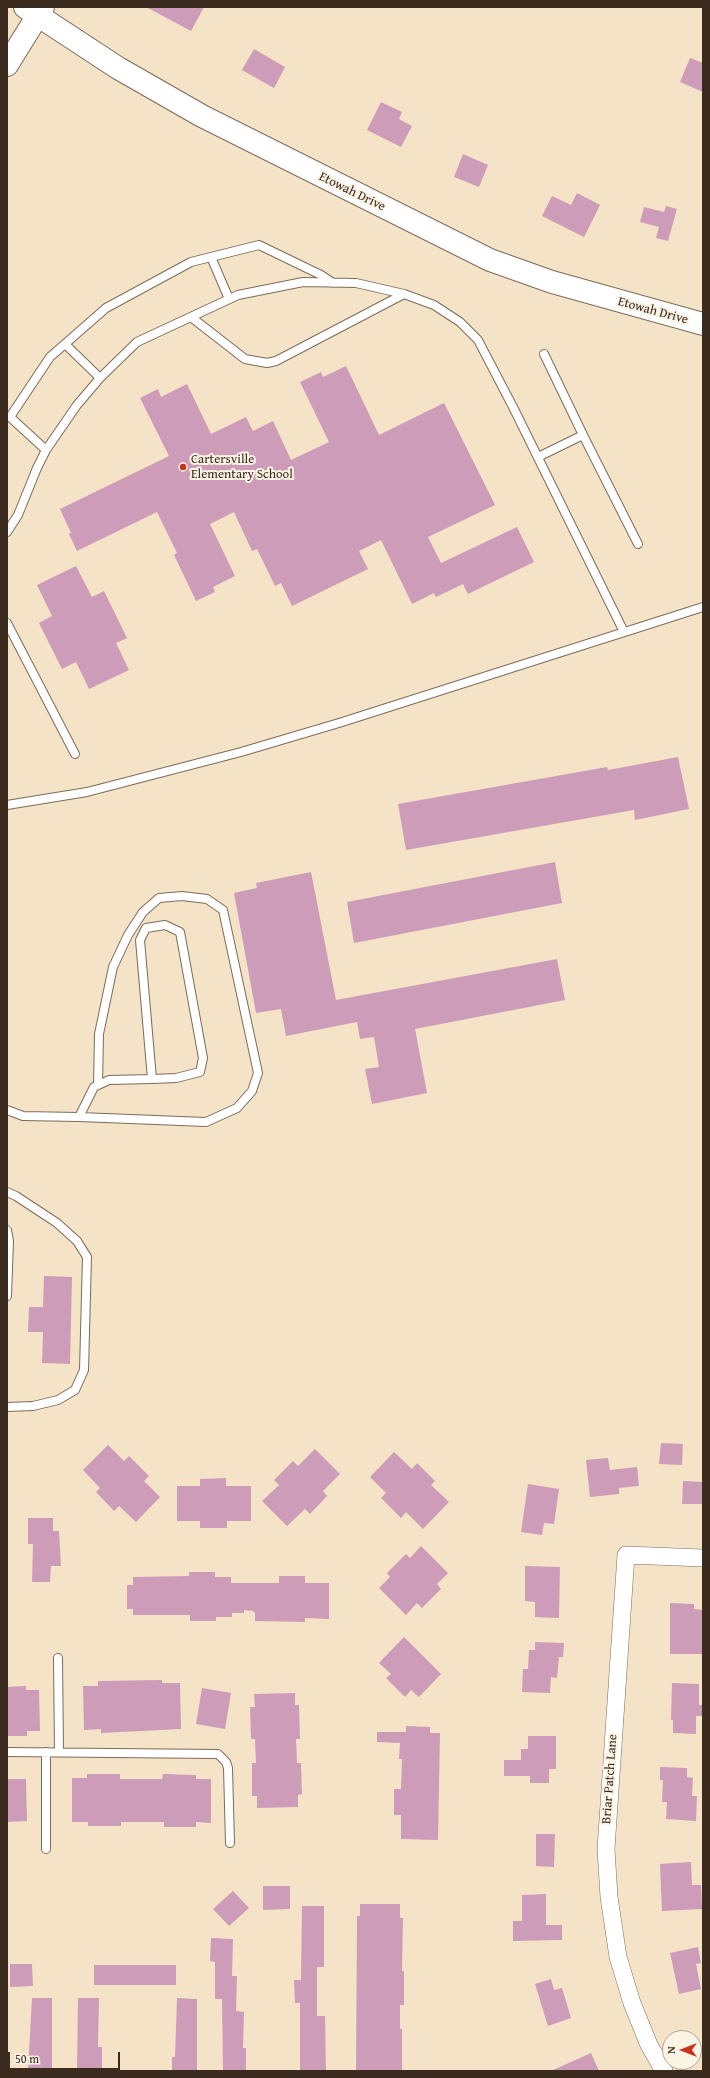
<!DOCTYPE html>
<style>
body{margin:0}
#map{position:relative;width:710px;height:2078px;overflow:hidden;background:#f5e3c8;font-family:"Gentium Book Plus",serif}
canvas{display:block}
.frame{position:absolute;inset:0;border:8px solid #3b2a1e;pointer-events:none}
.north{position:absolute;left:662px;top:2030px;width:40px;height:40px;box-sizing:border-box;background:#fcf5e5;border:1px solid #afa495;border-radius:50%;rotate:270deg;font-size:11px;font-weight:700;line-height:16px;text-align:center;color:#3b2a1e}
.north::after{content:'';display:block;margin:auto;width:14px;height:18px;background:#c8321e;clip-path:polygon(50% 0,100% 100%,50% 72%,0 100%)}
.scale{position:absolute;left:8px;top:2052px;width:112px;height:18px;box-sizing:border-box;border:2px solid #3b2a1e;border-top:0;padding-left:5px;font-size:12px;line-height:14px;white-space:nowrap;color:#3b2a1e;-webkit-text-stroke:3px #fcf5e5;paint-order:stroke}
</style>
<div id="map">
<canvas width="710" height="2078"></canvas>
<div class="frame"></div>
<div class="north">N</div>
<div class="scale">50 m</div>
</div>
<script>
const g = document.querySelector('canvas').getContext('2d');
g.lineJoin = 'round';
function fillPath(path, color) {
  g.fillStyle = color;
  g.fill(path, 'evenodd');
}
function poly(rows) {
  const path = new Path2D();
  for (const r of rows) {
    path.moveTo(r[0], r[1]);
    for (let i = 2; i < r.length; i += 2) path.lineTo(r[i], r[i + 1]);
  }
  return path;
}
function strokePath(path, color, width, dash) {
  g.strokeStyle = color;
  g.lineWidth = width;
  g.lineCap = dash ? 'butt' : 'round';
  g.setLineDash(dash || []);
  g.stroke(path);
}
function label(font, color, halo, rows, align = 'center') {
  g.font = font + ' "Gentium Book Plus",serif';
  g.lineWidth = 4;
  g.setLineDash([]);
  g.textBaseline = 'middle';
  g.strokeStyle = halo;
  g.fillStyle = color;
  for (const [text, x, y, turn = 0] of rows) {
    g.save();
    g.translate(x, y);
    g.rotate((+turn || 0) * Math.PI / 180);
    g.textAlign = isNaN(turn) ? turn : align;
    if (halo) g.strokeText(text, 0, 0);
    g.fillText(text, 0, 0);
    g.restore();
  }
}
fillPath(poly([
 [146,7,204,7,191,31],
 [254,49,285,67,274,88,242,70],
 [690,58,703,63,703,92,680,82],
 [381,102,402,112,399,119,412,126,401,147,367,130],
 [463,154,488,165,479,187,454,177],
 [577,193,600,205,584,237,542,216,552,196,571,205],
 [666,206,677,209,668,241,656,238,659,227,640,222,644,207,664,212],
 [346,366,379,435,444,403,495,505,428,537,441,563,517,527,534,562,468,594,463,584,436,597,434,593,412,604,381,540,359,551,368,569,292,606,281,583,275,586,257,549,252,551,234,512,210,524,235,576,213,587,215,592,196,601,174,555,177,553,157,512,77,551,69,534,71,533,60,509,169,456,140,398,158,389,161,397,187,384,211,434,246,417,253,431,273,421,291,460,329,442,300,382,321,372,323,377],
 [76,566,92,597,104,591,127,638,116,643,129,670,89,689,76,662,62,669,39,623,52,616,37,585],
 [678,757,689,809,635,820,634,810,406,850,398,804,607,767,608,770],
 [555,862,562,903,354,943,347,902],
 [311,872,336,1000,557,959,565,1000,415,1029,427,1093,372,1104,365,1069,379,1067,374,1037,360,1039,357,1022,286,1036,281,1009,256,1013,234,893,257,888,256,883],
 [44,1276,72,1277,70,1364,42,1363,43,1332,28,1332,29,1307,43,1307],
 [661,1443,683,1444,682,1465,659,1464],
 [108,1445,124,1461,129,1456,149,1476,144,1481,160,1497,136,1522,119,1506,114,1511,96,1492,100,1488,83,1470],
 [315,1449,340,1474,323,1491,327,1496,310,1514,305,1509,287,1526,262,1501,279,1485,274,1480,293,1461,298,1466],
 [394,1452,412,1469,417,1463,435,1481,431,1485,449,1502,423,1529,406,1512,401,1518,381,1498,386,1493,370,1477],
 [608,1458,610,1470,637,1467,639,1486,619,1488,619,1494,590,1497,586,1460],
 [226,1478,226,1486,251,1486,251,1521,227,1521,227,1528,200,1528,200,1521,177,1521,177,1486,200,1486,200,1479],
 [683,1481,703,1482,703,1504,682,1504],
 [528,1484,559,1489,554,1524,544,1523,542,1535,521,1532],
 [28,1518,53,1518,53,1531,59,1531,61,1566,51,1566,50,1582,32,1582,33,1544,28,1544],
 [421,1546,448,1573,437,1584,441,1589,422,1608,417,1603,406,1615,379,1588,390,1577,387,1573,406,1554,410,1558],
 [525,1566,560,1567,559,1618,535,1617,535,1602,525,1601],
 [189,1572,215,1572,215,1577,231,1577,231,1583,279,1583,279,1576,305,1576,305,1583,329,1583,329,1619,305,1618,305,1622,255,1621,255,1613,253,1611,244,1610,244,1613,232,1613,232,1617,216,1617,216,1621,190,1621,190,1615,133,1615,133,1609,127,1609,127,1585,133,1585,133,1577,189,1576],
 [670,1603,694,1604,694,1609,703,1610,703,1654,670,1654],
 [404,1637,441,1674,419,1697,411,1690,405,1697,386,1678,391,1674,379,1663],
 [535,1642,564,1643,563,1657,559,1657,557,1678,551,1677,550,1693,522,1692,523,1669,528,1669,529,1650,535,1650],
 [162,1680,162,1683,180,1683,181,1729,101,1733,101,1729,84,1730,83,1686,98,1686,98,1681],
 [672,1683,699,1684,699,1705,703,1705,703,1716,696,1716,696,1734,673,1733,673,1720,671,1720],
 [26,1686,26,1690,39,1690,40,1731,27,1731,27,1736,7,1736,7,1687],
 [202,1688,231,1693,225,1729,196,1724],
 [295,1693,295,1705,299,1705,300,1739,296,1739,297,1763,301,1763,302,1794,298,1795,298,1807,257,1808,257,1796,252,1796,252,1763,256,1763,255,1739,251,1739,250,1707,255,1707,254,1694],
 [406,1726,430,1727,430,1733,440,1733,438,1840,401,1839,401,1815,394,1815,394,1789,401,1789,402,1759,399,1759,400,1743,377,1742,377,1732,406,1732],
 [528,1736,556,1736,556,1769,549,1769,549,1783,530,1783,530,1776,504,1776,504,1760,521,1760,521,1749,528,1749],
 [660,1767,687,1768,687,1777,693,1778,692,1796,697,1796,696,1821,666,1819,667,1802,662,1802,663,1780,660,1780],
 [87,1774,120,1774,120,1779,162,1779,163,1774,196,1775,196,1779,211,1779,211,1823,196,1822,196,1827,164,1827,164,1822,121,1822,121,1826,88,1826,88,1822,72,1822,72,1778,87,1778],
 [7,1779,26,1779,27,1821,7,1822],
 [536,1834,555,1834,554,1867,536,1866],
 [691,1862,692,1885,701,1885,702,1909,662,1911,660,1864],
 [263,1886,290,1886,290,1909,263,1910],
 [233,1891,249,1908,229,1926,213,1909],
 [546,1894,546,1925,562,1925,562,1940,513,1941,513,1921,522,1921,522,1895],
 [360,1904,400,1904,400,1918,403,1918,402,1971,404,1971,404,2005,400,2005,400,2029,402,2029,402,2071,356,2071,357,1916,360,1916],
 [302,1906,324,1906,324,1967,317,1967,317,2016,325,2016,326,2071,300,2071,300,2003,295,2003,294,1980,301,1980],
 [211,1938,233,1939,232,1976,237,1976,236,2011,244,2012,243,2048,246,2048,246,2071,223,2071,222,1999,215,1999,215,1962,210,1961],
 [698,1947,701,1963,696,1964,701,1989,679,1994,670,1953],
 [10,1964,32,1964,33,1986,10,1987],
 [94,1965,176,1965,176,1985,94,1985],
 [551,1979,554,1990,562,1988,571,2018,548,2026,535,1984],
 [32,1998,52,1998,52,2071,28,2071],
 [78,1998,99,1998,98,2047,102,2047,102,2071,77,2071],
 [177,1998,197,1999,197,2071,172,2071,172,2057,175,2057],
 [591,2053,599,2071,551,2071]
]), '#cd9cb9');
const lane = poly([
 [211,257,259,245,321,275,333,283],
 [191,317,245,359,267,363,276,361,404,294],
 [65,344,100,378],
 [544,354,583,435],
 [46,450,10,417,50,357,106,308,191,262,211,257,229,299],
 [538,457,583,435,638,544],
 [7,532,18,515,37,468,46,450,77,405,100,378,137,342,238,295,303,282,356,283,404,294,434,305,460,322,478,340,514,409,624,632],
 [7,623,75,754],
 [7,805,87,792,241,752,339,723,703,607],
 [7,1110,23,1116,79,1117,94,1087,109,1080,152,1079,176,1078,200,1072,203,1058,180,932,165,925,146,928,140,940,152,1079],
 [79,1117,206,1122,237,1108,252,1091,258,1073,223,910,207,899,182,896,159,898,143,912,128,935,113,967,99,1034,98,1085],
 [7,1192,16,1196,57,1223,77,1241,87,1257,84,1370,75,1390,58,1400,33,1406,7,1407],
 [7,1230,9,1241,7,1296],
 [58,1658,59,1752],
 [7,1752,218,1754,226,1762,228,1768,230,1843],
 [46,1849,46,1752]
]);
const street = poly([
 [664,2071,649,2045,632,2003,618,1957,609,1897,606,1849,626,1555,703,1558]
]);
const secondary = poly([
 [25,7,118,68,202,116,490,260,552,282,703,324],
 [7,65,43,7]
]);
strokePath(lane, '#7c6b5a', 10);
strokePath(street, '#7c6b5a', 18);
strokePath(secondary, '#7c6b5a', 24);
strokePath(lane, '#fff', 8);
strokePath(street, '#fff', 17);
strokePath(secondary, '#fff', 22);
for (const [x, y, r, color] of [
 [183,467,4,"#c8321e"]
]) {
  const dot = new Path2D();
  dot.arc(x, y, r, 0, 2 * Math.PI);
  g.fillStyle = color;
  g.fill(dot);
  strokePath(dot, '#fcf5e5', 1.5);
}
label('13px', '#3b2a1e', '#fcf5e5', [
 ["Etowah Drive",352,192,26],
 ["Etowah Drive",653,311,15],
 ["Briar Patch Lane",610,1779,-86]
]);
label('13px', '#3b2a1e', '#fcf5e5', [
 ["Cartersville",191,460],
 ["Elementary School",191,475]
], 'left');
</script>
